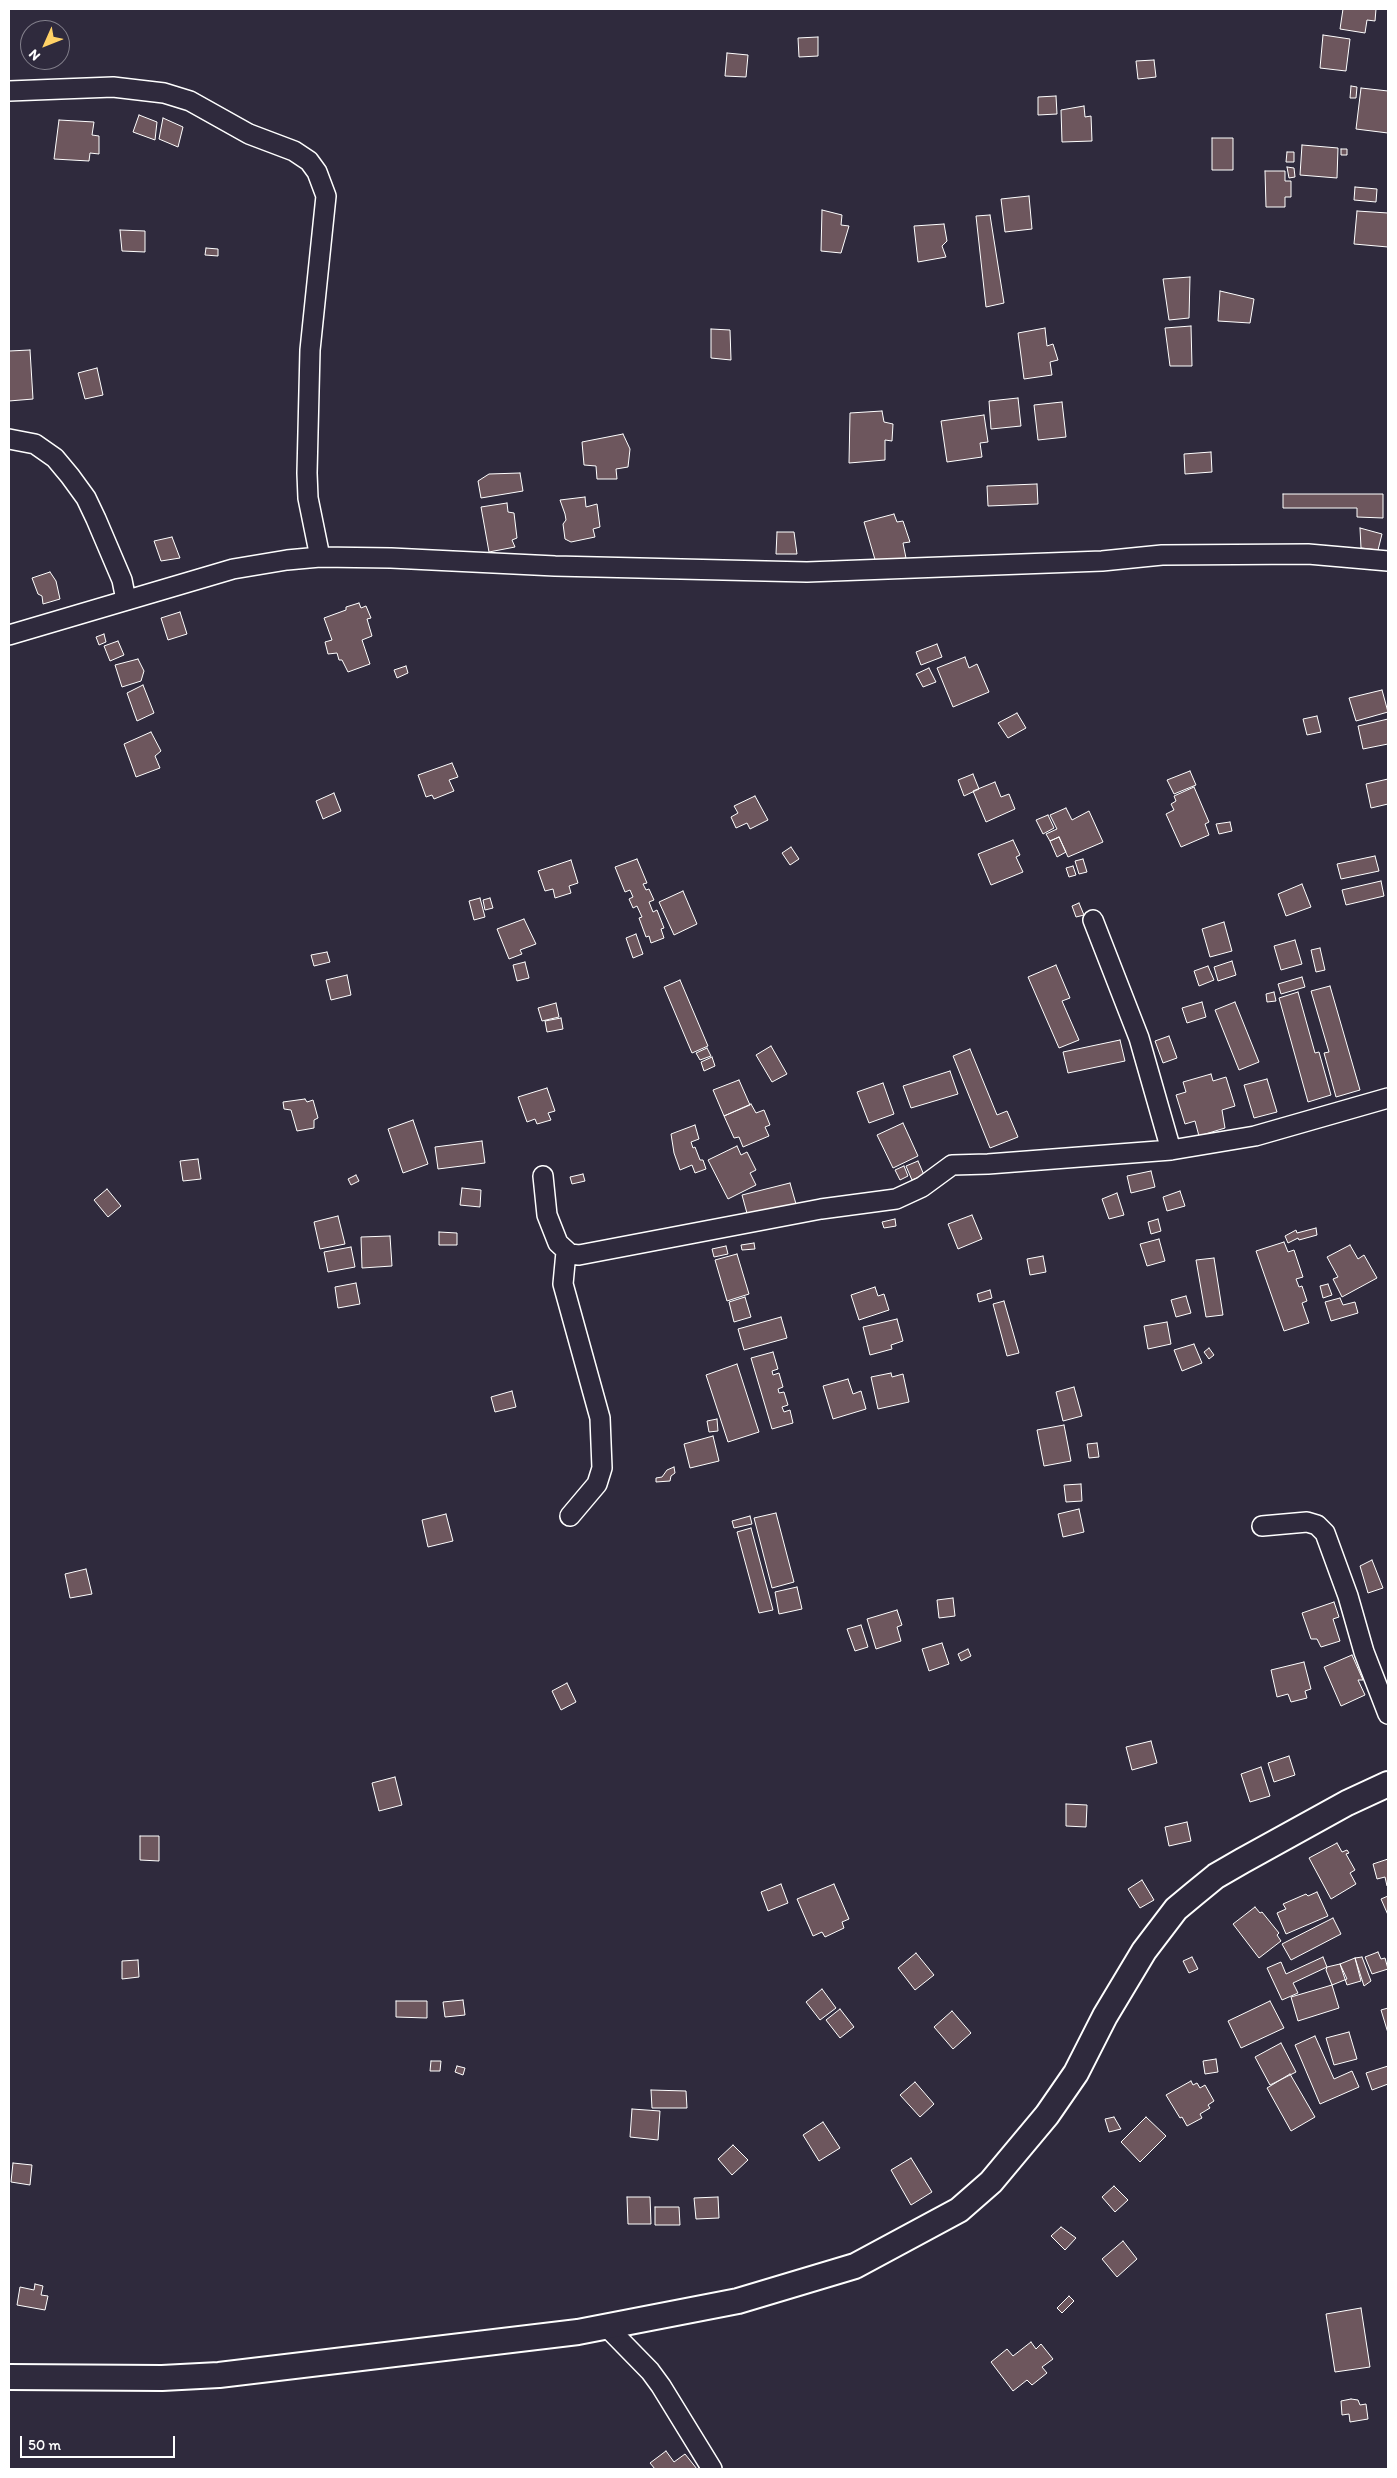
<!DOCTYPE html>
<style>
body{margin:0}
#map{position:relative;width:1397px;height:2478px;overflow:hidden;background:#2f2a3d;font-family:Itim,sans-serif}
canvas{display:block}
.frame{position:absolute;inset:0;border:10px solid #fff;pointer-events:none}
.north{position:absolute;left:20px;top:20px;width:50px;height:50px;box-sizing:border-box;background:#2f2a3d;border:1px solid #827f8b;border-radius:50%;rotate:226deg;font-size:14px;font-weight:700;line-height:20px;text-align:center;color:#fff}
.north::after{content:'';display:block;margin:auto;width:18px;height:22px;background:#ffd166;clip-path:polygon(50% 0,100% 100%,50% 72%,0 100%)}
.scale{position:absolute;left:20px;top:2436px;width:155px;height:22px;box-sizing:border-box;border:2px solid #fff;border-top:0;padding-left:6px;font-size:15px;line-height:18px;white-space:nowrap;color:#fff;-webkit-text-stroke:4px #2f2a3d;paint-order:stroke}
</style>
<div id="map">
<canvas width="1397" height="2478"></canvas>
<div class="frame"></div>
<div class="north">N</div>
<div class="scale">50 m</div>
</div>
<script>
const g = document.querySelector('canvas').getContext('2d');
g.lineJoin = 'round';
function fillPath(path, color) {
  g.fillStyle = color;
  g.fill(path, 'evenodd');
}
function poly(rows) {
  const path = new Path2D();
  for (const r of rows) {
    path.moveTo(r[0], r[1]);
    for (let i = 2; i < r.length; i += 2) path.lineTo(r[i], r[i + 1]);
  }
  return path;
}
function strokePath(path, color, width, dash) {
  g.strokeStyle = color;
  g.lineWidth = width;
  g.lineCap = dash ? 'butt' : 'round';
  g.setLineDash(dash || []);
  g.stroke(path);
}
const building = poly([
 [1343,9,1376,9,1375,21,1367,20,1365,33,1340,29,1343,9],
 [1323,35,1350,39,1346,71,1320,68,1323,35],
 [818,37,818,56,799,57,798,38,818,37],
 [727,53,748,55,746,77,725,76,727,53],
 [1154,60,1156,77,1138,79,1136,61,1154,60],
 [1351,86,1357,87,1356,98,1350,98,1351,86],
 [1361,88,1388,91,1388,133,1356,129,1361,88],
 [1056,96,1057,114,1038,115,1038,97,1056,96],
 [1084,106,1085,117,1091,116,1092,141,1062,142,1061,110,1084,106],
 [139,115,157,122,155,140,133,132,139,115],
 [163,118,183,127,178,147,159,139,163,118],
 [59,120,94,122,92,135,99,136,99,154,90,153,89,161,54,159,59,120],
 [1212,138,1233,138,1233,170,1212,170,1212,138],
 [1302,145,1338,148,1337,178,1300,175,1302,145],
 [1341,149,1347,149,1347,155,1341,155,1341,149],
 [1287,152,1294,152,1294,162,1286,162,1287,152],
 [1287,167,1294,168,1295,177,1289,178,1287,167],
 [1265,171,1285,171,1285,181,1291,181,1291,197,1285,197,1285,207,1266,207,1265,171],
 [1355,187,1377,189,1376,202,1354,200,1355,187],
 [1029,196,1032,229,1005,232,1001,199,1029,196],
 [822,210,842,215,841,225,849,226,841,253,821,251,822,210],
 [1357,211,1388,213,1388,247,1354,244,1357,211],
 [990,215,1004,303,986,307,976,216,990,215],
 [944,224,947,241,942,246,946,257,918,262,914,226,944,224],
 [120,230,145,231,145,252,122,251,120,230],
 [206,248,218,249,218,256,205,255,206,248],
 [1190,277,1189,318,1169,320,1163,279,1190,277],
 [1220,291,1254,299,1250,323,1218,321,1220,291],
 [1191,326,1192,366,1170,366,1165,328,1191,326],
 [1045,328,1047,346,1053,344,1058,360,1050,362,1052,375,1024,379,1018,333,1045,328],
 [711,329,730,330,731,360,711,358,711,329],
 [30,350,33,399,9,401,9,351,30,350],
 [97,368,103,395,85,399,78,373,97,368],
 [1018,398,1021,426,991,429,989,401,1018,398],
 [1062,402,1066,437,1038,440,1034,405,1062,402],
 [882,411,884,422,893,424,892,441,885,440,885,460,849,463,850,413,882,411],
 [984,415,988,442,980,443,982,457,947,462,941,421,984,415],
 [623,434,630,449,628,467,616,469,617,479,597,479,596,466,584,465,582,442,623,434],
 [1211,452,1212,472,1185,474,1184,454,1211,452],
 [520,473,523,491,481,498,478,481,489,474,520,473],
 [1037,484,1038,504,988,506,987,486,1037,484],
 [1283,494,1383,494,1383,518,1357,517,1357,508,1283,508,1283,494],
 [585,497,586,507,597,504,600,527,593,529,595,537,571,542,565,539,563,524,566,520,565,514,560,500,585,497],
 [507,503,508,512,514,513,517,538,512,540,515,547,489,552,481,507,507,503],
 [894,514,897,522,903,521,910,542,903,543,906,558,876,563,864,522,894,514],
 [1360,528,1382,534,1378,550,1361,548,1360,528],
 [777,532,794,532,797,554,776,554,777,532],
 [172,537,180,558,161,561,154,541,172,537],
 [50,572,56,581,60,599,43,604,42,596,38,594,32,578,50,572],
 [359,603,361,608,366,606,371,618,367,619,372,636,362,640,370,664,348,672,342,660,339,660,337,653,328,654,325,642,332,640,324,618,346,610,346,607,359,603],
 [180,612,187,634,168,640,161,618,180,612],
 [104,634,106,642,99,645,96,637,104,634],
 [118,641,124,655,110,661,104,646,118,641],
 [937,644,942,657,921,665,916,652,937,644],
 [965,657,969,668,977,664,989,692,953,707,937,668,965,657],
 [138,659,144,671,141,681,122,687,115,665,138,659],
 [406,666,408,673,397,678,394,670,406,666],
 [929,668,936,682,923,687,916,674,929,668],
 [143,685,154,713,137,721,127,693,143,685],
 [1382,690,1388,712,1356,721,1349,698,1382,690],
 [1017,713,1026,728,1008,738,998,723,1017,713],
 [1317,716,1321,732,1307,735,1303,719,1317,716],
 [1388,719,1388,744,1363,749,1358,726,1388,719],
 [151,732,161,751,155,756,160,768,136,777,124,744,151,732],
 [452,763,458,777,449,780,454,791,434,799,432,795,426,797,418,775,452,763],
 [1190,771,1196,785,1174,794,1167,780,1190,771],
 [973,774,979,789,964,796,958,780,973,774],
 [1388,779,1388,804,1371,808,1366,784,1388,779],
 [995,782,1001,797,1009,794,1015,809,986,822,973,791,995,782],
 [1194,787,1209,822,1205,824,1209,835,1181,847,1166,814,1174,810,1171,804,1176,801,1174,796,1194,787],
 [334,793,341,811,323,819,316,801,334,793],
 [755,796,768,820,750,829,747,823,736,828,731,817,738,813,734,806,755,796],
 [1066,808,1072,820,1089,811,1103,842,1068,857,1059,837,1050,841,1046,834,1057,829,1050,815,1066,808],
 [1048,815,1054,828,1043,834,1036,820,1048,815],
 [1230,822,1232,831,1219,834,1216,824,1230,822],
 [1059,837,1066,852,1057,857,1050,841,1059,837],
 [1013,840,1020,855,1016,857,1023,872,991,885,978,854,1013,840],
 [791,847,799,859,790,865,782,853,791,847],
 [1375,856,1379,871,1341,879,1337,864,1375,856],
 [637,859,647,883,643,884,646,890,649,889,654,900,649,902,653,912,657,910,664,928,661,929,664,938,651,943,649,936,646,937,639,918,642,917,637,906,633,908,629,899,633,897,630,890,625,892,615,867,637,859],
 [1083,859,1087,872,1079,874,1075,861,1083,859],
 [571,860,578,883,569,886,571,893,555,898,553,889,545,891,538,871,571,860],
 [1073,866,1076,875,1069,877,1066,868,1073,866],
 [1381,881,1384,896,1346,905,1342,890,1381,881],
 [1302,884,1311,907,1286,916,1278,894,1302,884],
 [683,891,697,924,674,935,659,902,683,891],
 [480,898,485,917,474,920,469,901,480,898],
 [490,898,493,908,485,910,483,900,490,898],
 [1079,903,1084,915,1076,917,1072,906,1079,903],
 [524,919,536,944,520,950,522,954,509,959,497,929,524,919],
 [1224,922,1232,951,1210,957,1202,929,1224,922],
 [636,934,643,954,633,958,626,938,636,934],
 [1295,940,1302,964,1281,970,1274,946,1295,940],
 [1320,948,1325,970,1316,972,1311,950,1320,948],
 [327,952,330,962,314,966,311,955,327,952],
 [1232,961,1236,975,1218,981,1214,967,1232,961],
 [525,962,529,978,517,981,513,965,525,962],
 [1056,965,1070,998,1062,1001,1079,1040,1059,1048,1028,977,1056,965],
 [1208,966,1214,980,1199,986,1194,971,1208,966],
 [347,975,351,995,331,1000,326,980,347,975],
 [1302,977,1305,987,1281,994,1278,984,1302,977],
 [680,980,708,1046,692,1053,664,987,680,980],
 [1330,986,1360,1090,1336,1097,1324,1053,1329,1052,1311,991,1330,986],
 [1274,992,1276,1001,1267,1002,1266,994,1274,992],
 [1298,992,1315,1053,1319,1052,1331,1095,1308,1102,1279,998,1298,992],
 [1202,1002,1206,1017,1187,1023,1182,1008,1202,1002],
 [1235,1002,1259,1062,1239,1070,1215,1010,1235,1002],
 [556,1003,559,1017,542,1021,538,1008,556,1003],
 [561,1018,563,1029,547,1032,545,1021,561,1018],
 [1169,1036,1177,1058,1163,1063,1155,1041,1169,1036],
 [1120,1040,1125,1061,1068,1073,1063,1052,1120,1040],
 [771,1046,787,1074,772,1082,756,1055,771,1046],
 [707,1048,711,1056,700,1060,696,1053,707,1048],
 [970,1049,997,1115,1007,1111,1018,1137,990,1148,953,1056,970,1049],
 [712,1057,715,1066,704,1071,701,1062,712,1057],
 [950,1071,958,1094,911,1108,903,1086,950,1071],
 [1211,1074,1213,1081,1226,1077,1235,1106,1222,1110,1225,1128,1199,1136,1195,1121,1185,1124,1176,1095,1186,1092,1183,1082,1211,1074],
 [1267,1079,1277,1112,1254,1118,1244,1085,1267,1079],
 [739,1080,750,1105,724,1116,713,1090,739,1080],
 [883,1083,894,1114,869,1123,857,1092,883,1083],
 [547,1088,555,1111,548,1113,551,1120,537,1124,535,1119,527,1122,518,1097,547,1088],
 [305,1099,307,1102,313,1100,318,1118,314,1120,314,1128,297,1131,291,1110,284,1109,283,1102,305,1099],
 [751,1104,756,1113,764,1110,770,1125,765,1127,769,1136,743,1147,739,1137,734,1138,724,1116,751,1104],
 [413,1120,428,1164,403,1173,388,1129,413,1120],
 [903,1123,918,1156,893,1168,877,1135,903,1123],
 [695,1125,699,1139,691,1142,693,1148,695,1147,700,1160,703,1160,706,1169,695,1173,692,1165,680,1170,674,1153,671,1134,695,1125],
 [482,1141,485,1163,438,1169,435,1147,482,1141],
 [737,1146,741,1155,747,1152,756,1170,750,1173,756,1185,728,1199,708,1160,737,1146],
 [198,1159,201,1179,183,1181,180,1161,198,1159],
 [918,1161,924,1175,912,1180,906,1166,918,1161],
 [904,1166,908,1176,900,1180,895,1170,904,1166],
 [1151,1171,1155,1187,1131,1193,1127,1176,1151,1171],
 [583,1174,585,1181,572,1184,570,1177,583,1174],
 [356,1175,359,1181,351,1185,348,1179,356,1175],
 [790,1183,796,1204,748,1217,742,1195,790,1183],
 [462,1188,481,1190,480,1207,460,1205,462,1188],
 [107,1189,121,1206,108,1217,94,1200,107,1189],
 [1180,1191,1185,1206,1167,1211,1163,1197,1180,1191],
 [1117,1193,1124,1215,1109,1219,1102,1199,1117,1193],
 [972,1215,982,1239,958,1249,948,1224,972,1215],
 [338,1216,345,1244,320,1249,314,1222,338,1216],
 [895,1219,896,1226,884,1228,882,1222,895,1219],
 [1158,1219,1161,1231,1151,1234,1148,1222,1158,1219],
 [1316,1228,1317,1235,1299,1240,1298,1238,1288,1243,1285,1236,1296,1230,1297,1233,1316,1228],
 [439,1232,457,1233,457,1245,439,1245,439,1232],
 [390,1236,392,1266,362,1268,361,1237,390,1236],
 [1159,1239,1165,1261,1147,1266,1140,1244,1159,1239],
 [1284,1242,1288,1252,1294,1250,1303,1277,1296,1279,1299,1287,1302,1286,1307,1301,1302,1303,1309,1323,1284,1331,1256,1251,1284,1242],
 [754,1243,755,1249,742,1250,741,1245,754,1243],
 [1350,1245,1358,1259,1364,1255,1377,1278,1342,1297,1333,1279,1338,1277,1327,1257,1350,1245],
 [726,1246,728,1254,714,1257,712,1249,726,1246],
 [351,1247,355,1267,328,1272,324,1252,351,1247],
 [737,1254,749,1294,727,1301,715,1260,737,1254],
 [1043,1256,1046,1272,1030,1275,1027,1259,1043,1256],
 [1214,1258,1223,1315,1206,1317,1196,1260,1214,1258],
 [356,1283,360,1304,338,1308,335,1287,356,1283],
 [1328,1284,1332,1295,1323,1298,1320,1286,1328,1284],
 [875,1287,878,1296,884,1294,889,1310,859,1320,851,1295,875,1287],
 [990,1290,992,1298,979,1302,977,1294,990,1290],
 [1186,1296,1191,1313,1176,1317,1171,1300,1186,1296],
 [745,1297,751,1317,734,1322,729,1302,745,1297],
 [1340,1298,1343,1305,1355,1302,1358,1313,1331,1321,1325,1302,1340,1298],
 [1004,1301,1019,1353,1007,1356,993,1304,1004,1301],
 [781,1317,787,1338,744,1350,738,1329,781,1317],
 [897,1319,903,1341,891,1345,892,1349,870,1355,863,1327,897,1319],
 [1167,1322,1171,1344,1148,1349,1144,1326,1167,1322],
 [1194,1344,1202,1363,1182,1371,1174,1350,1194,1344],
 [1209,1348,1214,1355,1209,1359,1204,1352,1209,1348],
 [773,1352,778,1369,772,1371,773,1375,779,1373,783,1387,778,1389,779,1393,784,1392,788,1405,782,1407,784,1412,790,1410,793,1423,772,1429,751,1358,773,1352],
 [737,1364,759,1432,728,1442,706,1375,737,1364],
 [891,1373,892,1377,903,1374,909,1402,878,1409,871,1377,891,1373],
 [848,1379,853,1394,861,1391,866,1409,833,1419,823,1386,848,1379],
 [1074,1387,1082,1416,1063,1421,1056,1392,1074,1387],
 [512,1391,516,1407,495,1412,491,1397,512,1391],
 [717,1419,718,1431,709,1432,707,1421,717,1419],
 [1064,1425,1071,1461,1044,1466,1037,1430,1064,1425],
 [713,1436,719,1461,690,1468,684,1444,713,1436],
 [1097,1443,1099,1457,1089,1458,1087,1444,1097,1443],
 [674,1467,675,1473,671,1476,670,1481,656,1482,656,1478,662,1477,667,1470,674,1467],
 [1081,1484,1082,1501,1066,1502,1064,1485,1081,1484],
 [1079,1509,1084,1532,1063,1537,1058,1514,1079,1509],
 [776,1513,794,1582,772,1588,754,1518,776,1513],
 [446,1514,453,1541,428,1547,422,1520,446,1514],
 [750,1516,752,1524,734,1528,732,1521,750,1516],
 [751,1528,773,1610,759,1613,737,1532,751,1528],
 [1372,1560,1383,1588,1368,1593,1360,1566,1372,1560],
 [86,1569,92,1594,70,1598,65,1574,86,1569],
 [797,1587,802,1609,779,1614,775,1592,797,1587],
 [953,1598,955,1616,939,1618,937,1600,953,1598],
 [1334,1602,1339,1617,1333,1619,1340,1641,1321,1647,1317,1639,1311,1639,1302,1613,1334,1602],
 [897,1610,902,1625,897,1627,901,1641,876,1649,867,1619,897,1610],
 [861,1625,868,1647,855,1651,847,1629,861,1625],
 [942,1643,949,1664,929,1671,922,1649,942,1643],
 [968,1649,971,1656,961,1661,958,1654,968,1649],
 [1352,1655,1363,1680,1358,1680,1365,1695,1341,1706,1324,1667,1352,1655],
 [1304,1662,1311,1689,1305,1691,1307,1698,1291,1702,1288,1694,1277,1697,1271,1670,1304,1662],
 [567,1683,576,1702,561,1710,552,1691,567,1683],
 [1151,1741,1157,1763,1132,1770,1126,1747,1151,1741],
 [1289,1756,1295,1775,1274,1782,1268,1763,1289,1756],
 [1261,1767,1270,1796,1250,1802,1241,1774,1261,1767],
 [395,1777,402,1805,379,1811,372,1783,395,1777],
 [1066,1804,1087,1805,1086,1827,1066,1826,1066,1804],
 [1187,1822,1191,1841,1169,1846,1165,1827,1187,1822],
 [140,1836,159,1836,159,1861,140,1860,140,1836],
 [1337,1843,1342,1852,1347,1850,1349,1853,1346,1854,1355,1870,1350,1873,1356,1884,1331,1899,1309,1858,1337,1843],
 [1388,1859,1388,1885,1387,1886,1385,1877,1377,1879,1373,1864,1388,1859],
 [1142,1880,1154,1900,1140,1908,1128,1889,1142,1880],
 [781,1884,788,1903,768,1911,761,1892,781,1884],
 [834,1884,849,1919,842,1922,844,1928,825,1937,822,1932,813,1936,797,1899,834,1884],
 [1317,1892,1328,1916,1286,1934,1277,1913,1286,1909,1283,1904,1306,1894,1308,1896,1317,1892],
 [1388,1896,1388,1915,1381,1899,1388,1896],
 [1255,1907,1260,1913,1262,1912,1279,1933,1277,1935,1281,1941,1259,1958,1233,1924,1255,1907],
 [1333,1918,1341,1934,1291,1960,1282,1944,1333,1918],
 [1378,1952,1381,1959,1385,1958,1388,1969,1372,1974,1365,1957,1378,1952],
 [916,1953,934,1975,915,1990,898,1968,916,1953],
 [1192,1957,1198,1969,1189,1973,1183,1961,1192,1957],
 [1323,1957,1327,1967,1293,1983,1298,1993,1282,2000,1267,1968,1281,1962,1286,1974,1323,1957],
 [1362,1957,1371,1981,1364,1986,1355,1958,1362,1957],
 [1355,1958,1361,1981,1347,1985,1340,1964,1355,1958],
 [138,1960,139,1977,122,1979,122,1961,138,1960],
 [1340,1964,1347,1979,1332,1985,1326,1970,1327,1967,1340,1964],
 [1332,1985,1339,2008,1298,2021,1291,1997,1332,1985],
 [822,1989,836,2008,820,2020,806,2002,822,1989],
 [463,2000,465,2015,445,2017,443,2002,463,2000],
 [396,2001,427,2001,427,2018,396,2017,396,2001],
 [1270,2001,1284,2028,1241,2048,1228,2021,1270,2001],
 [1388,2008,1388,2033,1381,2010,1388,2008],
 [840,2009,854,2027,840,2038,826,2020,840,2009],
 [952,2011,971,2033,953,2049,934,2027,952,2011],
 [1349,2032,1357,2059,1334,2065,1326,2038,1349,2032],
 [1315,2036,1334,2079,1352,2071,1359,2087,1320,2104,1295,2045,1315,2036],
 [1281,2043,1296,2072,1270,2085,1255,2057,1281,2043],
 [1216,2059,1218,2072,1205,2074,1203,2061,1216,2059],
 [431,2061,441,2061,440,2071,430,2071,431,2061],
 [457,2066,465,2068,463,2075,455,2072,457,2066],
 [1388,2066,1388,2084,1372,2090,1366,2073,1388,2066],
 [1290,2074,1315,2117,1291,2131,1267,2088,1290,2074],
 [1191,2081,1193,2085,1197,2083,1200,2088,1205,2085,1214,2101,1208,2105,1210,2108,1200,2114,1202,2118,1187,2126,1182,2117,1180,2118,1166,2095,1191,2081],
 [915,2082,934,2104,920,2117,900,2095,915,2082],
 [651,2090,686,2091,687,2108,652,2108,651,2090],
 [632,2109,660,2111,658,2140,630,2137,632,2109],
 [1114,2117,1121,2129,1109,2132,1105,2119,1114,2117],
 [1146,2117,1166,2136,1140,2162,1121,2142,1146,2117],
 [823,2122,840,2148,819,2161,803,2135,823,2122],
 [733,2145,748,2160,732,2175,718,2159,733,2145],
 [911,2158,932,2192,911,2205,891,2170,911,2158],
 [13,2163,32,2165,30,2185,11,2182,13,2163],
 [1114,2186,1128,2200,1115,2212,1102,2197,1114,2186],
 [627,2197,650,2197,651,2224,628,2224,627,2197],
 [718,2197,719,2218,696,2219,694,2198,718,2197],
 [655,2207,679,2207,680,2225,655,2225,655,2207],
 [1061,2227,1076,2238,1065,2250,1051,2236,1061,2227],
 [1123,2241,1137,2259,1117,2277,1102,2259,1123,2241],
 [35,2284,43,2286,41,2295,48,2296,45,2310,17,2305,20,2287,34,2290,35,2284],
 [1069,2296,1074,2301,1062,2313,1057,2308,1069,2296],
 [1361,2308,1370,2367,1335,2372,1326,2314,1361,2308],
 [1031,2342,1036,2349,1041,2344,1053,2359,1042,2367,1047,2373,1032,2385,1027,2380,1013,2391,991,2362,1007,2349,1013,2356,1031,2342],
 [1351,2399,1358,2400,1360,2405,1366,2404,1368,2419,1350,2422,1349,2414,1342,2415,1341,2401,1351,2399],
 [666,2451,674,2462,685,2454,697,2469,655,2469,650,2463,666,2451]
]);
fillPath(building, '#6d565d');
strokePath(building, '#fff', 1);
const minor = poly([
 [9,91,113,87,164,93,190,101,249,134,294,151,309,161,317,172,326,196,310,350,307,473,308,498,320,557],
 [9,439,35,444,55,458,70,476,86,498,96,519,122,580,126,600],
 [9,635,233,569,287,560,320,557,391,558,555,566,807,572,1102,561,1162,555,1308,554,1388,561],
 [1093,920,1139,1038,1171,1150],
 [543,1176,547,1215,558,1243,570,1254,579,1255,821,1209,896,1199,922,1187,952,1165,988,1164,1171,1150,1255,1136,1388,1098],
 [566,1252,563,1284,600,1418,602,1468,597,1484,570,1516],
 [1262,1526,1307,1522,1317,1525,1325,1533,1348,1596,1364,1652,1388,1714],
 [607,2327,650,2371,661,2386,712,2469]
]);
const tertiary = poly([
 [9,2377,162,2378,219,2375,578,2332,738,2301,855,2266,959,2210,991,2182,1047,2115,1076,2073,1105,2016,1144,1951,1176,1909,1194,1894,1216,1876,1242,1861,1347,1803,1388,1784]
]);
strokePath(minor, '#fff', 22);
strokePath(tertiary, '#fff', 28);
strokePath(minor, '#2f2a3d', 19);
strokePath(tertiary, '#2f2a3d', 24);
</script>
